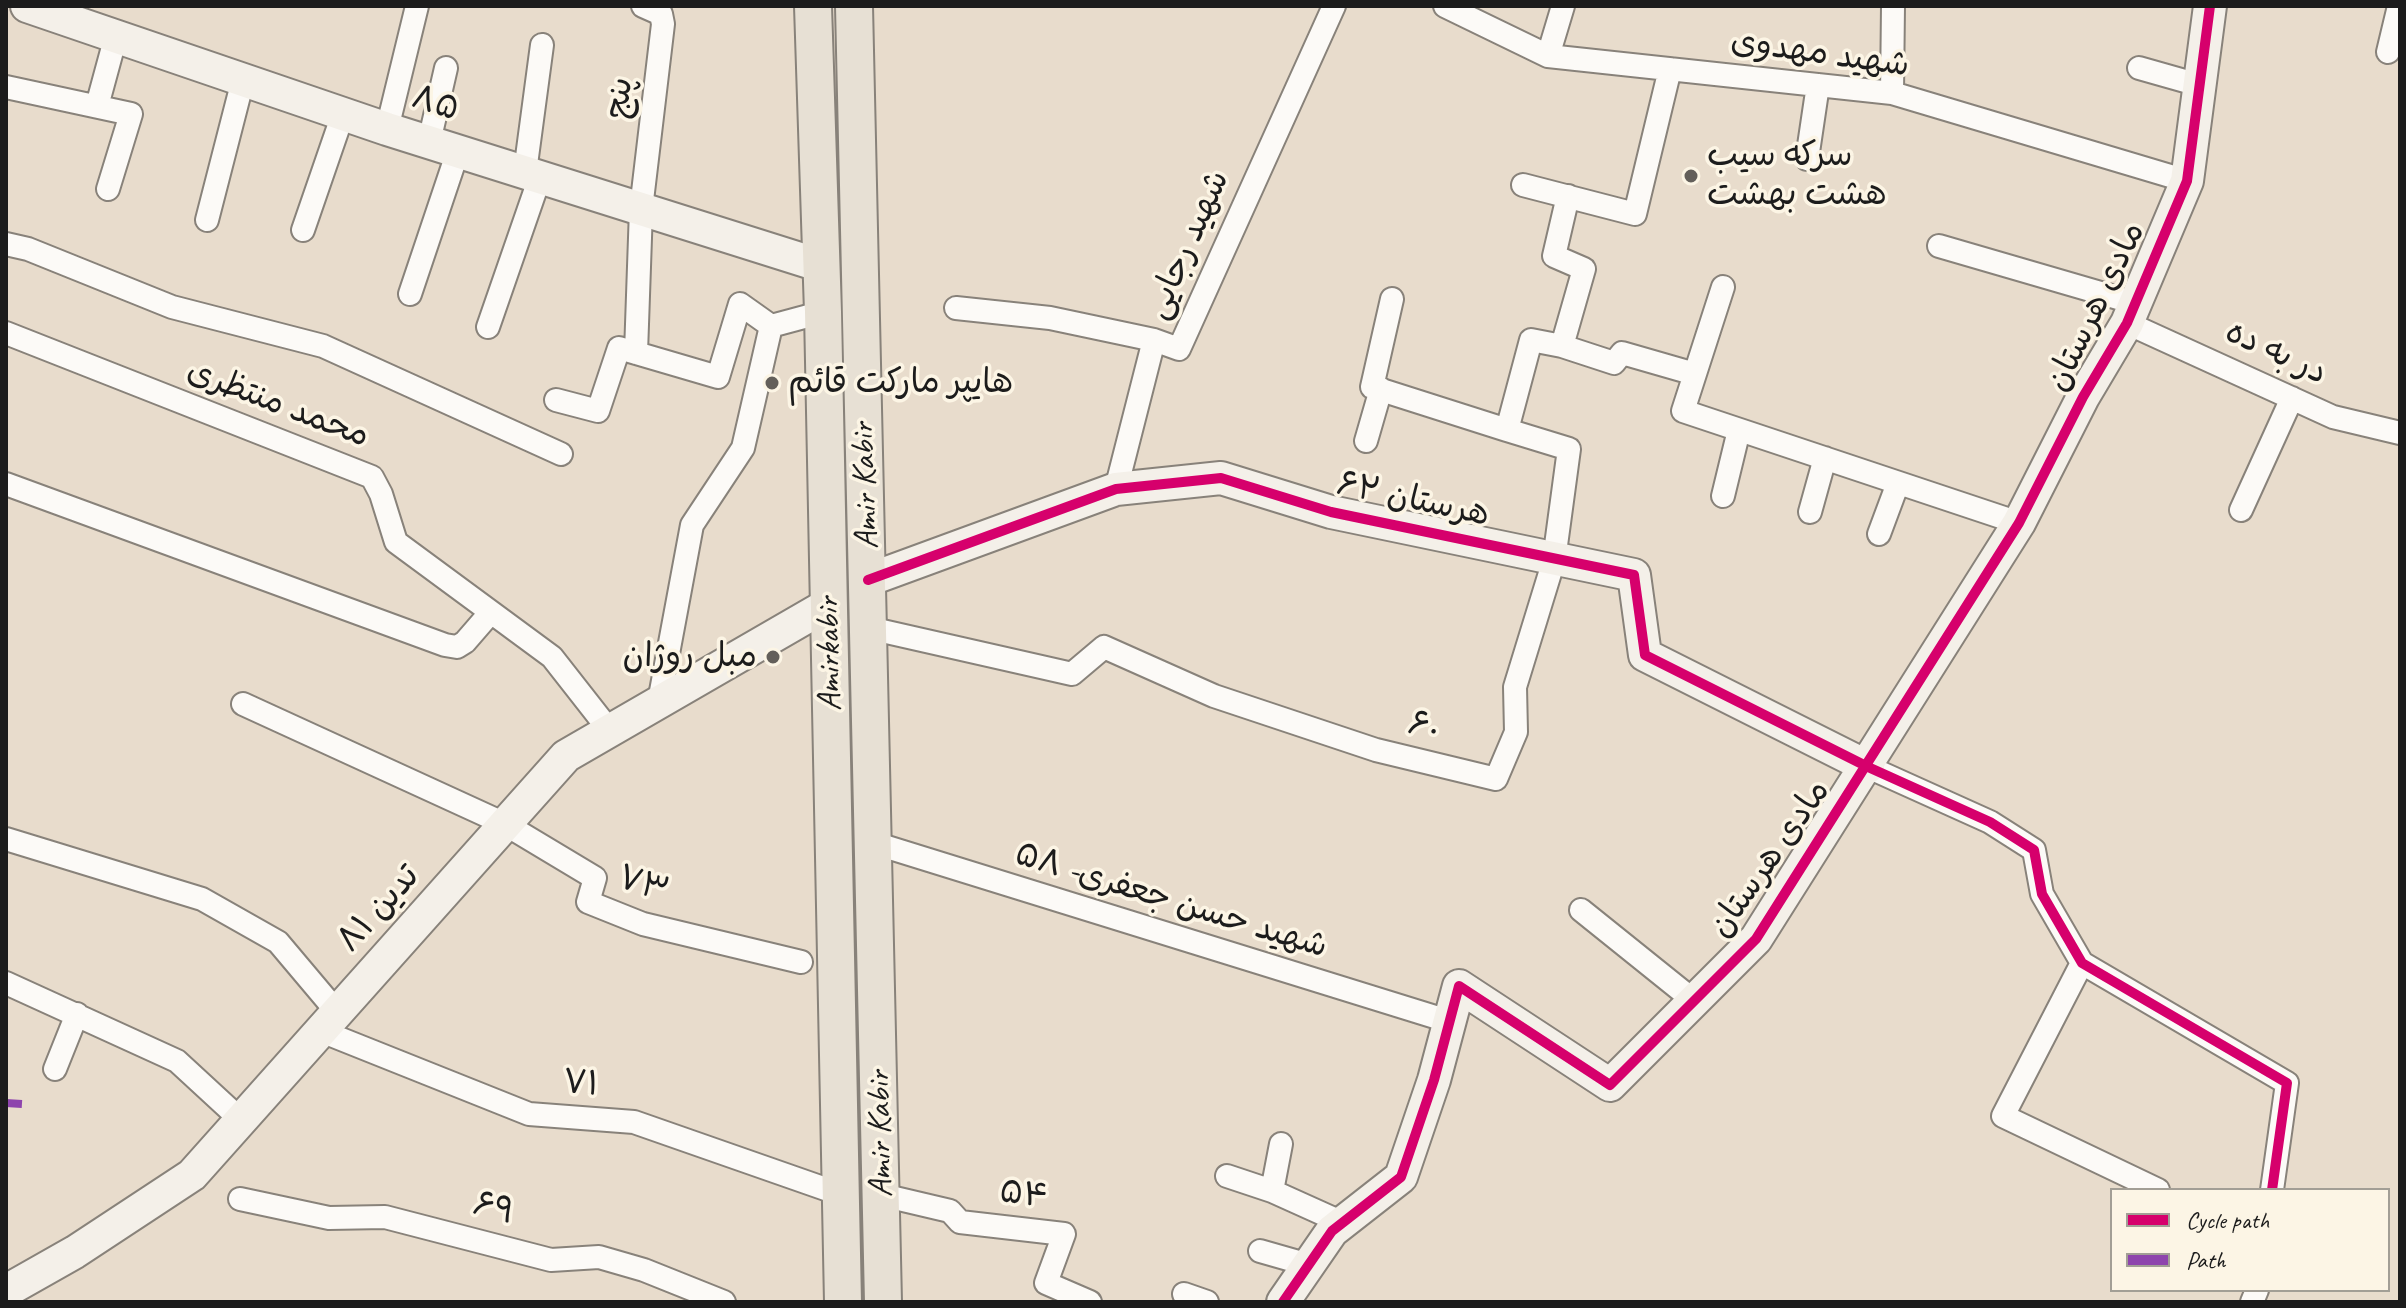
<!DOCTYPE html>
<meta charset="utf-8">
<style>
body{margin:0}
#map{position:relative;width:2406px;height:1308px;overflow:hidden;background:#e8dccc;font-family:Caveat,sans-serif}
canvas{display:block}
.frame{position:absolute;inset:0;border:8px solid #1c1c1c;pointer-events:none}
.legend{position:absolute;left:2110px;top:1188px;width:280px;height:104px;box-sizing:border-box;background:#fcf5e5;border:2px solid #a29e95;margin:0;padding:10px 14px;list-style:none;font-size:24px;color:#1c1c1c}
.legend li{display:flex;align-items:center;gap:16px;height:40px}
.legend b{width:40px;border:2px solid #a29e95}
</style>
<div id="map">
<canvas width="2406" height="1308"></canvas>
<div class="frame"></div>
<ul class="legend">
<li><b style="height:10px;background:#d6006c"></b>Cycle path</li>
<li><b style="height:10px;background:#8e44ad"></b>Path</li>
</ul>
</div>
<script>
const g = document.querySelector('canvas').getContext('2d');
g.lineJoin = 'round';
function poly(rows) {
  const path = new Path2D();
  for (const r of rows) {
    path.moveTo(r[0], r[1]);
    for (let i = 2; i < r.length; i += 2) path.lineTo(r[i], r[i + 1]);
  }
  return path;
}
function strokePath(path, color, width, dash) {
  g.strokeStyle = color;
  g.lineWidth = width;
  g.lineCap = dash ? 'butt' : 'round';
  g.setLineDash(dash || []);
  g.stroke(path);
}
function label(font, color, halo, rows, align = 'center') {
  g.font = font + ' Caveat,"Playpen Sans Arabic",sans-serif';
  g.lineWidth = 7;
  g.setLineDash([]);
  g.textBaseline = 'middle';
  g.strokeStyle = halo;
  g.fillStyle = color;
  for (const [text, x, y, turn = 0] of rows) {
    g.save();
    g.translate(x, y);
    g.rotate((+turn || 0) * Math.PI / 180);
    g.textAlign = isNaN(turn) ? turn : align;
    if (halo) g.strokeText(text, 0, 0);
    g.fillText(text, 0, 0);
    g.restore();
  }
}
const street = poly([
 [1445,6,1548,56,1892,93,2187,181],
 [2388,52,2399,6],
 [1548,56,1563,6],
 [2139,68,2199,85],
 [6,87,131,114,108,189],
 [1892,93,1893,6],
 [97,106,116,36],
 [387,129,417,6],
 [429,142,446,68],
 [1807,159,1818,85],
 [525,172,542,45],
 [1523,185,1635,214,1670,69],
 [1568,196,1554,256,1584,269,1562,346,1614,363,1622,353,1695,374],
 [207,220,243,80],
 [303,230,343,114],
 [6,244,28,249,172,307,323,346,561,454],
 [1939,246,2135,303],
 [1723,287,1683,411,2019,523],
 [410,294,458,151],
 [1392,299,1372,387,1507,430],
 [956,308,1050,318,1154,340],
 [2127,323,2333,417,2400,433],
 [488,327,540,177],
 [6,333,372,477,381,494,396,542,552,657,610,731],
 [636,353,641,209,663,24,661,14,643,6],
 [556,400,598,411,619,348,718,377,740,304,771,326],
 [1366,441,1381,389],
 [6,484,445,645,457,647,465,642,491,612],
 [1116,489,1154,340,1179,349,1334,6],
 [1723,496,1739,430],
 [2241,510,2292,398],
 [1810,512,1825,458],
 [1879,534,1898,483],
 [869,628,1072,674,1104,647,1214,696,1376,750,1496,779,1516,732,1515,687,1554,560,1569,449,1507,430,1531,340,1562,346],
 [659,702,692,525,743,448,771,326,823,312],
 [243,704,505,824,595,878,588,902,643,924,801,962],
 [1868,767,1990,822,2034,850,2042,894,2082,963,2287,1083,2272,1190],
 [6,839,202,899,278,942,337,1012],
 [874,843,1448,1021],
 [1581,910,1693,1000],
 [2082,963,2003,1116,2158,1190],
 [6,983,177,1061,241,1120],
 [321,1031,529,1114,634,1122,840,1194],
 [55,1069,77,1014],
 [1227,1176,1272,1191,1343,1223],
 [1272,1191,1281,1144],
 [882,1195,950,1211,960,1222,1064,1234,1046,1283,1090,1302],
 [240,1199,329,1218,385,1217,551,1260,599,1257,644,1270,724,1302],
 [1260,1251,1309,1265],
 [1184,1294,1207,1302],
 [2252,1302,2257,1290]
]);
const secondary = poly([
 [27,6,387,129,822,266],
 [868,580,1116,489,1221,478,1331,512,1634,575,1645,655,1868,767],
 [6,1291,75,1252,192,1175,566,756,829,604],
 [1283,1302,1332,1231,1401,1177,1434,1080,1459,986,1610,1085,1756,939,2019,523,2083,397,2127,323,2187,181,2210,6]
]);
const primary = poly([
 [813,6,823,312,843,1302],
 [854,6,883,1302]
]);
strokePath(street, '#88827a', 26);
strokePath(secondary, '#88827a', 36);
strokePath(primary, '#88827a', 40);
strokePath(street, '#fcfaf7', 22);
strokePath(secondary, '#f4f0e9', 32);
strokePath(primary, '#e7e0d4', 36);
strokePath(poly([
 [6,1103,22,1104]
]), '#8e44ad', 8, [16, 8]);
strokePath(poly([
 [868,580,1116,489,1221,478,1331,512,1634,575,1645,655,1868,767,1990,822,2034,850,2042,894,2082,963,2287,1083,2272,1190],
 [1283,1302,1332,1231,1401,1177,1434,1080,1459,986,1610,1085,1756,939,2019,523,2083,397,2127,323,2187,181,2210,6]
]), '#d6006c', 10);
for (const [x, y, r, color] of [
 [1691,176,8,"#635f5a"],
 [772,383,8,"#635f5a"],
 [773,657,8,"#635f5a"]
]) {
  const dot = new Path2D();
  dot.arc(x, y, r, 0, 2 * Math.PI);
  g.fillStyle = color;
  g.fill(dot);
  strokePath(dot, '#fcf5e5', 3);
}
label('34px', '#1c1c1c', '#fcf5e5', [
 ["شهید مهدوی",1820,54,8],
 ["پنج",620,98,-83],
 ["۸۵",435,104,18],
 ["شهید رجایی",1188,245,-66],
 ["مادی هرستان",2096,307,-64],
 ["در به ده",2276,353,25],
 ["محمد منتظری",278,404,21],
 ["Amir Kabir",866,486,-92],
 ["هرستان ۶۲",1413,500,12],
 ["Amirkabir",830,654,-91],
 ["۶۰",1424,727,14],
 ["مادی هرستان",1770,859,-55],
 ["۷۳",643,885,19],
 ["شهید حسن جعفری- ۵۸",1171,901,17],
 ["تدین ۸۱",379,909,-48],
 ["۷۱",581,1084,5],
 ["Amir Kabir",881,1134,-91],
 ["۵۴",1024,1195,7],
 ["۶۹",494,1209,15]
]);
label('34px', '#1c1c1c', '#fcf5e5', [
 ["سرکه سیب",1707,156],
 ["هشت بهشت",1707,195],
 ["هایپر مارکت قائم",788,383],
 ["مبل روژان",757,657,"right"]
], 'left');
</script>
